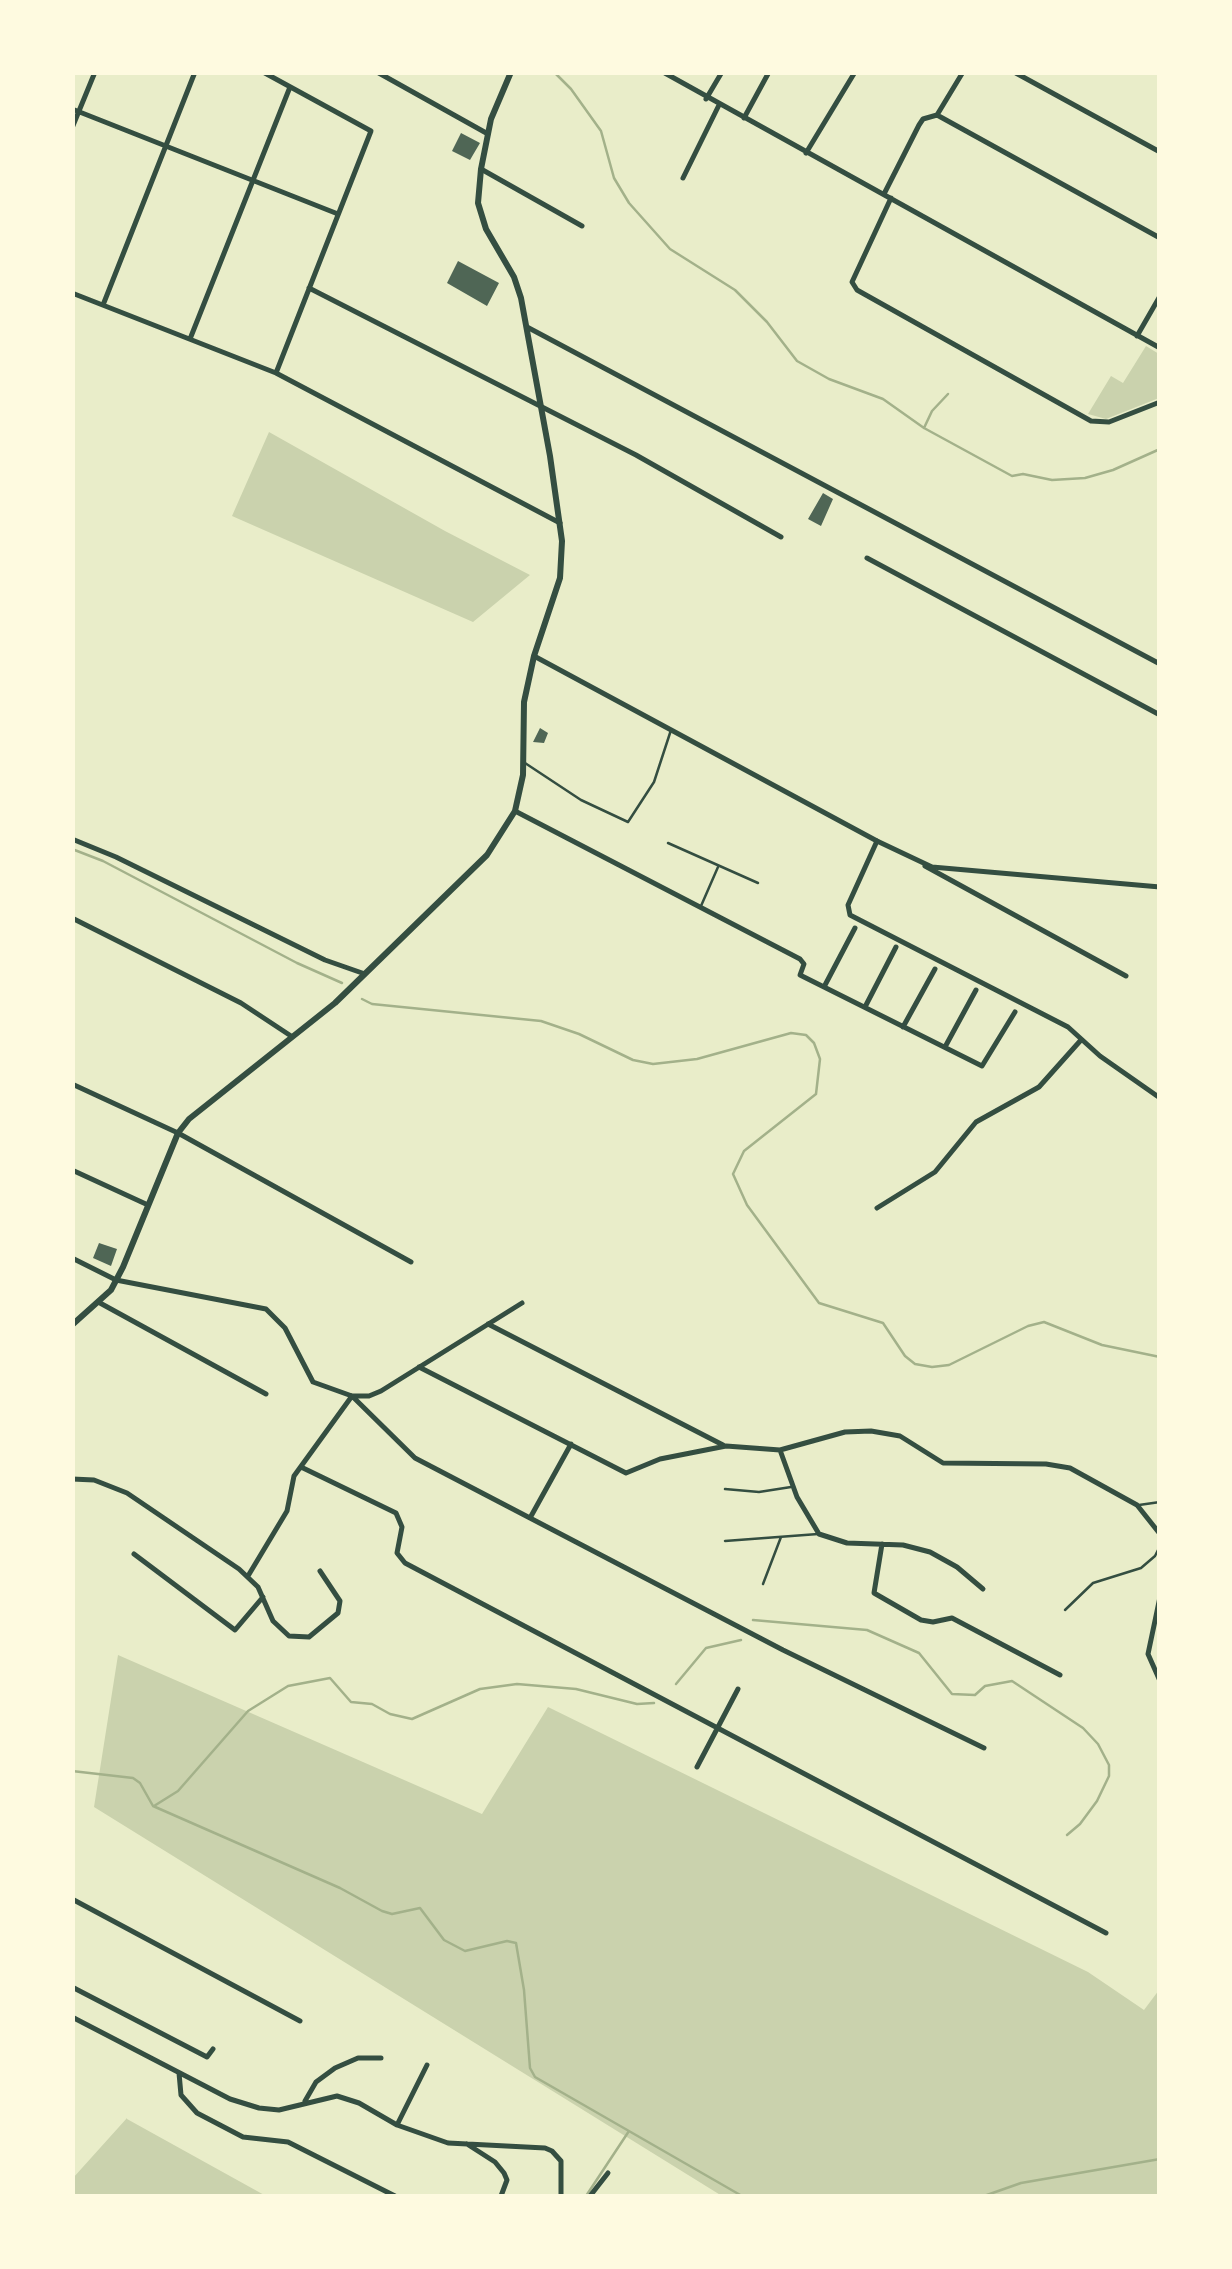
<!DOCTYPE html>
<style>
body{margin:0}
#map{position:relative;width:1232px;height:2269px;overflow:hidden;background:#e9edc9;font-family:"PT Serif",serif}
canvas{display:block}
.frame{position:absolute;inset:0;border:75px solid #fefae0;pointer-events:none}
</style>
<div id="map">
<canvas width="1232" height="2269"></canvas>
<div class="frame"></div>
</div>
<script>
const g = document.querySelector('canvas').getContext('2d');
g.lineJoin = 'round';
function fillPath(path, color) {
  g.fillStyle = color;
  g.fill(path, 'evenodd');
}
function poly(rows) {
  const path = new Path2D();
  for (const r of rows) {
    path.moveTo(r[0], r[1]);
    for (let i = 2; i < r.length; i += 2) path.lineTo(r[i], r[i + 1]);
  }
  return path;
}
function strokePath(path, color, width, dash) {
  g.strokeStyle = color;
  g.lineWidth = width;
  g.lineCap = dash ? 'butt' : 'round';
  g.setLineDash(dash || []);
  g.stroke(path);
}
fillPath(poly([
 [1146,346,1159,354,1159,398,1106,419,1088,414,1111,376,1123,383],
 [269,432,445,531,530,575,473,622,232,516],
 [118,1655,482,1814,548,1707,1088,1972,1144,2010,1159,1990,1159,2196,722,2196,94,1807],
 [127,2118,127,2119,266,2196,73,2196,73,2178]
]), '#cad2ad');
strokePath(poly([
 [554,72,571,89,601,131,614,178,629,203,670,249,735,290,767,322,797,361,829,379,883,399,924,428,1012,476,1023,474,1052,480,1085,478,1113,470,1160,449],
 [924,428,932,411,948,394],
 [72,849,103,861,297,963,342,983],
 [362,999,372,1004,541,1021,579,1034,633,1060,653,1064,697,1059,791,1033,806,1035,814,1043,820,1059,816,1094,744,1151,733,1174,747,1205,819,1303,883,1323,905,1356,915,1364,932,1367,949,1365,1028,1326,1044,1322,1102,1345,1160,1357],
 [753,1620,867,1630,919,1653,952,1694,975,1695,985,1686,1012,1681,1083,1728,1098,1744,1109,1765,1109,1776,1097,1801,1080,1824,1067,1835],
 [676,1684,706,1648,741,1640],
 [72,1771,133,1778,140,1783,153,1806,340,1888,382,1911,392,1914,420,1908,444,1940,465,1951,507,1941,516,1943,524,1990,530,2068,535,2077,742,2196],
 [154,1806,178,1791,248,1711,288,1686,330,1678,351,1702,372,1704,390,1714,412,1719,480,1689,517,1684,576,1689,637,1704,654,1703],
 [586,2196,629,2131],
 [984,2196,1021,2183,1160,2159]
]), '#a3b18a', 2.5);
fillPath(poly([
 [461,133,480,143,470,160,452,151],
 [458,261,499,283,487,306,447,283],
 [823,493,833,499,821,526,808,519],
 [540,728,548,733,544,743,533,742],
 [99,1243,117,1249,111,1266,93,1258]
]), '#4f6655');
strokePath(poly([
 [525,763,581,800,628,822,654,782,671,730],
 [668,843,758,883],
 [701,906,718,867],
 [725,1489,759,1492,791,1487],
 [1139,1505,1160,1502],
 [725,1541,818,1534],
 [763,1584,781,1537],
 [1065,1610,1093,1583,1141,1568,1155,1556,1160,1546]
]), '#344e41', 2.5);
strokePath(poly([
 [263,72,371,131,276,373],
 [377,72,488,134],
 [663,72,1160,348],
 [1014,72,1160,152],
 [706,99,722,72],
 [72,109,338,214],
 [937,115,1160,238],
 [937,115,963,72],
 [744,118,769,72],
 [72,128,95,72],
 [806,153,855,72],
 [481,169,582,226],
 [683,178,719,105],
 [884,194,919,125,923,119,937,115],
 [891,198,852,282,857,290,1091,421,1109,422,1160,402],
 [309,288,636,455,781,537],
 [72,293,276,373,560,523],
 [103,305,195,72],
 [527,327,1160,664],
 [1137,336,1160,296],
 [190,339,290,87],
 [867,558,1160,715],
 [515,811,800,959,804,964,800,975,982,1066,1015,1012],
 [72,839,116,857,325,960,365,974],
 [877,841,848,905,850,915,1068,1027,1100,1056,1160,1098],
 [925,866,1126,976],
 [72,918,241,1003,291,1036],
 [824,987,855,928],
 [865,1007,896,947],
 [903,1027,935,969],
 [945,1047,976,990],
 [72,1084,178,1133,411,1262],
 [72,1170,148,1205],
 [877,1208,935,1172,976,1122,1039,1087,1081,1040],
 [72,1258,116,1280,266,1309,285,1328,313,1382,352,1396,369,1396,381,1391,522,1303],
 [100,1303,266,1394],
 [488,1324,723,1445],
 [419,1367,626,1473,660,1459,726,1446,780,1450,845,1432,871,1431,900,1436,943,1463,1046,1464,1070,1468,1137,1505,1160,1534],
 [780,1450,797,1497,819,1534,847,1543,903,1545,930,1552,957,1567,983,1589],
 [301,1467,396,1513,402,1527,397,1553,405,1563,1106,1933],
 [72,1479,94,1480,127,1493,239,1569,258,1587,273,1621,289,1636,309,1637,338,1613,340,1601,320,1571],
 [530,1518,571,1444],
 [882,1544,874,1593,921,1620,933,1622,952,1618,1060,1675],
 [134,1554,235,1630,263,1597],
 [248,1576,287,1511,294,1476,352,1396,415,1458,783,1650,984,1748],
 [1160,1597,1148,1654,1160,1681],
 [697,1767,738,1689],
 [72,1899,300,2021],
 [72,1987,207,2057,213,2049],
 [72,2017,230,2099,259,2108,279,2110,337,2096,359,2103,397,2125,448,2143,545,2148,552,2151,561,2161,561,2196],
 [179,2073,181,2095,197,2113,243,2137,288,2142,395,2196],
 [305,2101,316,2082,335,2068,358,2058,381,2058],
 [397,2125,427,2065],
 [467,2144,495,2162,504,2173,507,2180,501,2196],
 [590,2196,608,2173]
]), '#344e41', 5);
strokePath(poly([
 [534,656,877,841,932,867,1160,887]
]), '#344e41', 5);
strokePath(poly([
 [72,1325,111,1290,123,1267,178,1133,189,1119,335,1003,487,855,515,811,523,775,524,702,534,656,560,578,562,541,550,456,521,298,514,277,486,229,478,203,481,169,491,119,511,72]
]), '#344e41', 6);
</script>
